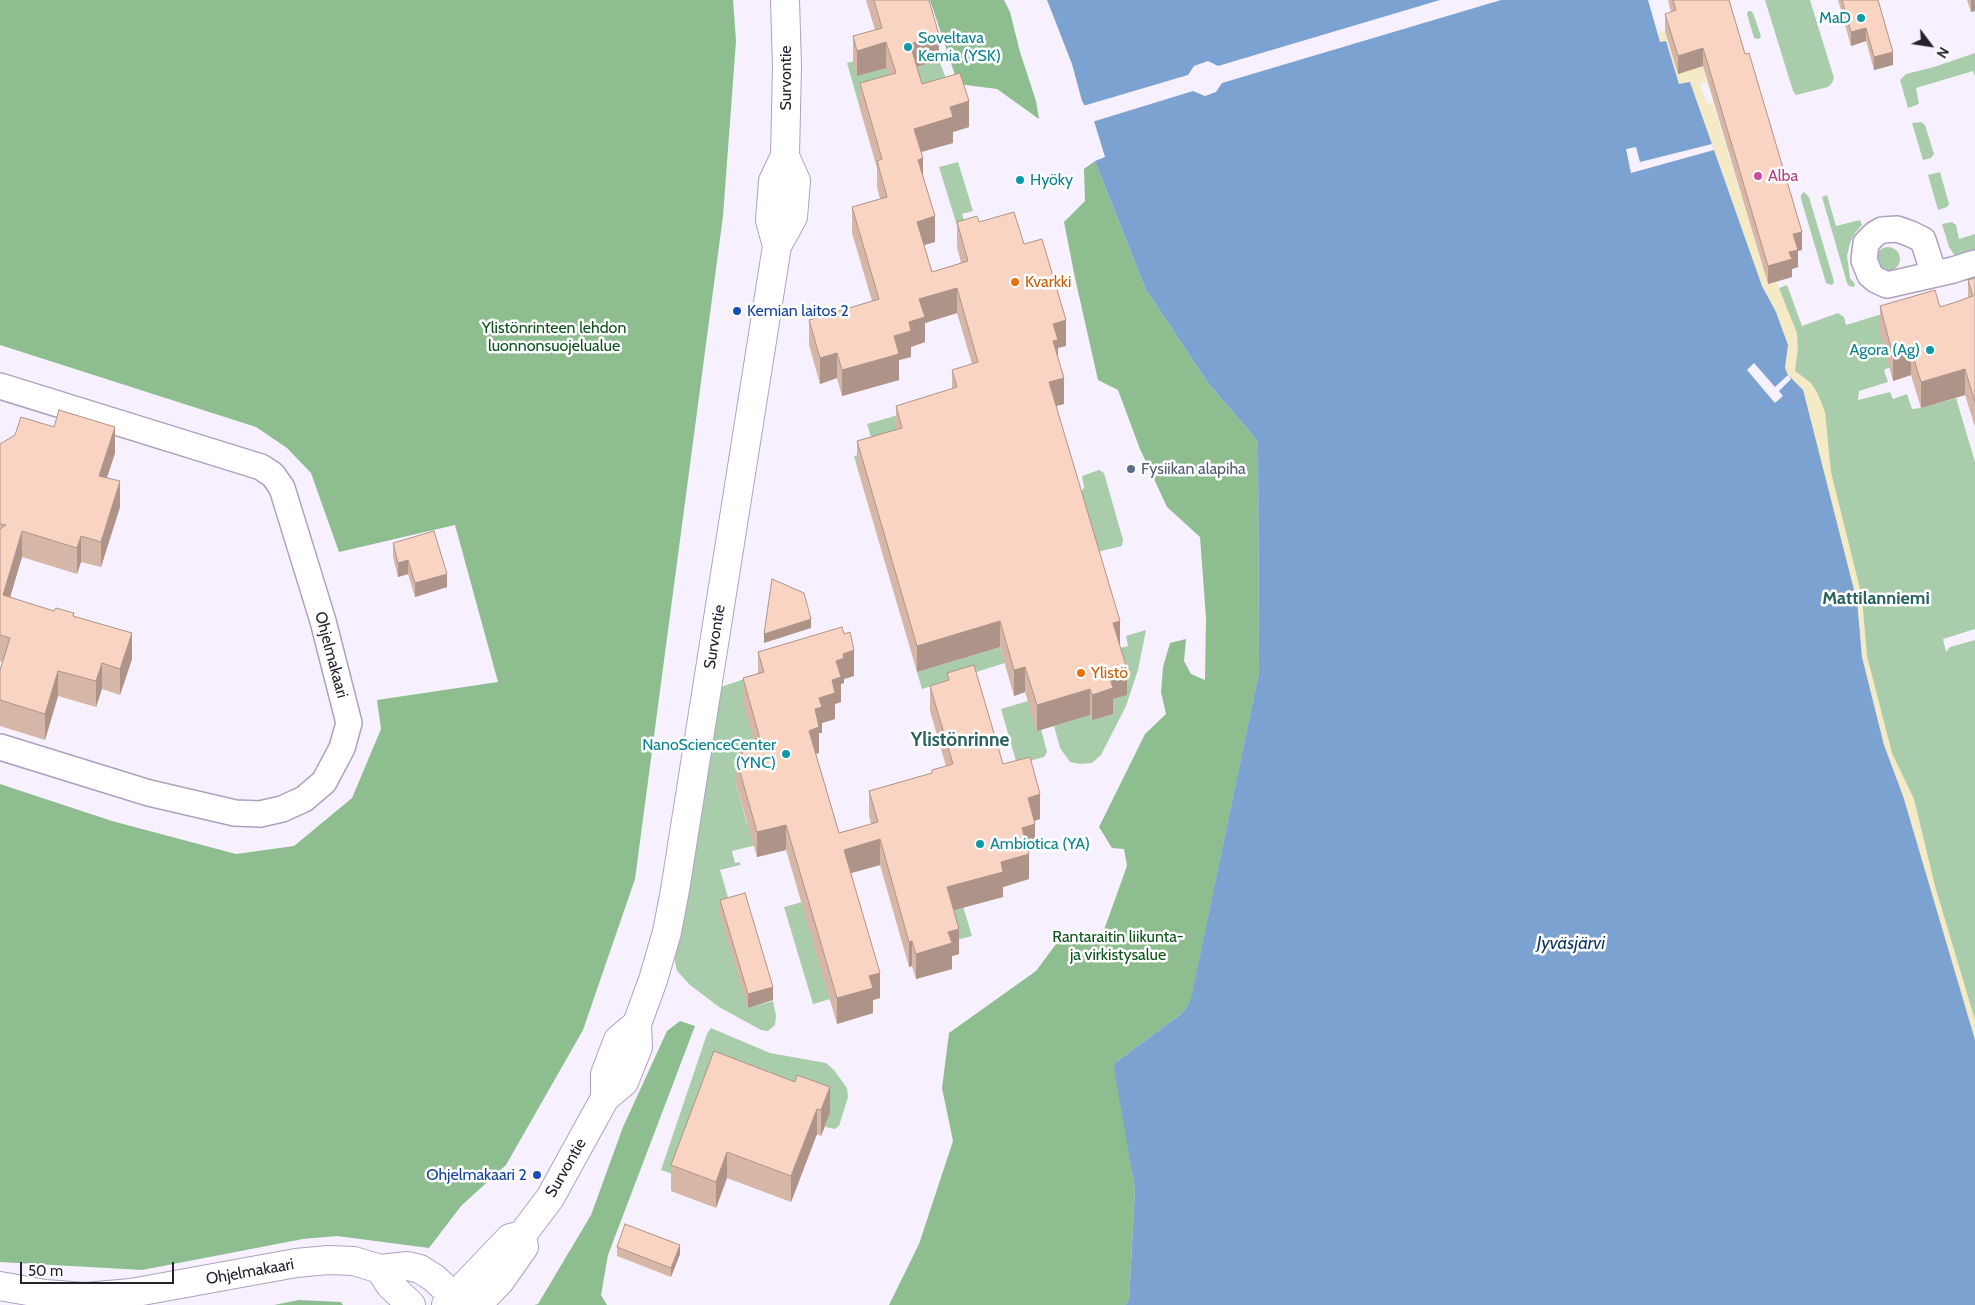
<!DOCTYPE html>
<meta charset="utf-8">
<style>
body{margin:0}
#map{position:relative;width:1975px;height:1305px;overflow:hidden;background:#f7f1ff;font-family:Cabin,sans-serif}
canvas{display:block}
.north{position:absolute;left:1905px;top:20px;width:50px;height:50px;-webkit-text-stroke:4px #fff;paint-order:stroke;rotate:121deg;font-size:14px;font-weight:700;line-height:20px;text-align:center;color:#27212d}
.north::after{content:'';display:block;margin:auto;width:18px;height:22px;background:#27212d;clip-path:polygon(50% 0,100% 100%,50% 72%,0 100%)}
.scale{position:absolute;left:20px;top:1262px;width:154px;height:22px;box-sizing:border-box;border:2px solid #27212d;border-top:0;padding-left:6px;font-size:15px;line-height:18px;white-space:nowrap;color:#27212d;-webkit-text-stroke:4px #fff;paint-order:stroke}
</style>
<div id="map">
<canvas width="1975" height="1305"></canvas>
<div class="north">N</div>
<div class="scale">50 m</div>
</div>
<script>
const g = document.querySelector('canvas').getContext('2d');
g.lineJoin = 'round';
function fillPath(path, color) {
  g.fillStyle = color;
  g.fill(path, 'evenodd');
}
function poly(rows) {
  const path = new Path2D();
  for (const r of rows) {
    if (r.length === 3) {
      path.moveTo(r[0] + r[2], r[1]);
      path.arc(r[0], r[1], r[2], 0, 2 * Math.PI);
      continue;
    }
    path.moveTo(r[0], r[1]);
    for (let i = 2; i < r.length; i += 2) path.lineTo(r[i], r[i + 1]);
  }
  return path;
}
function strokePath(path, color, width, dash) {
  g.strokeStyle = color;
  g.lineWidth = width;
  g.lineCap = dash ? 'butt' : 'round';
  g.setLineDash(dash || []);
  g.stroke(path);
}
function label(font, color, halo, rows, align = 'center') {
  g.font = font + ' Cabin,sans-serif';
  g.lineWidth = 5;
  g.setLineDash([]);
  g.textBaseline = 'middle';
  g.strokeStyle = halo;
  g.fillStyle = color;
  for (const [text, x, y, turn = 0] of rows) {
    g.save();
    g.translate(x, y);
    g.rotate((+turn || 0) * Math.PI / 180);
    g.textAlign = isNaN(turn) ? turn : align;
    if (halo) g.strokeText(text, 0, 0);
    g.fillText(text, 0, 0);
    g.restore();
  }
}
fillPath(poly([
 [1765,0,1810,0,1834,78,1832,83,1828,87,1796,95,1793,91],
 [1748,11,1751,11,1753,13,1761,36,1759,39,1754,38,1747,14],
 [1975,53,1975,76,1973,71,1916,88,1919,104,1908,108,1900,80,1906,74,1934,67],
 [864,58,908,70,939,60,947,81,860,109,847,63],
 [1921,122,1925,125,1934,154,1931,158,1923,160,1912,123],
 [958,162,973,211,962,214,971,243,963,245,939,167],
 [1940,172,1949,204,1947,207,1938,210,1928,175],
 [1804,192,1809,197,1833,278,1834,282,1832,285,1826,283,1801,199,1801,195],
 [1827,195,1836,226,1860,220,1862,225,1855,233,1850,243,1847,256,1850,278,1855,284,1854,287,1849,286,1847,283,1822,197],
 [1952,222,1956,225,1959,239,1975,234,1975,250,1955,256,1949,247,1942,224],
 [1888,259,12],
 [1787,285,1802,326,1838,313,1844,317,1846,325,1931,299,1890,367,1884,370,1888,382,1859,391,1858,400,1890,392,1893,399,1907,394,1912,409,1921,408,1956,398,1975,462,1975,629,1943,639,1946,652,1950,647,1975,640,1975,1040,1903,796,1791,379,1785,304,1779,288],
 [898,415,902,454,857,467,854,456,875,450,867,424],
 [1099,470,1104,473,1123,540,1122,546,1097,552,1079,496,1084,487,1082,476],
 [1146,630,1138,670,1126,706,1101,755,1092,763,1080,764,1070,762,1060,748,1054,726,1090,715,1092,720,1109,700,1127,695,1109,651,1128,646,1126,636],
 [1000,647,1005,663,922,689,917,672],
 [756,675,760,764,736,784,747,824,761,844,732,851,735,863,740,862,740,865,720,870,732,911,748,1008,773,1001,776,1016,775,1025,768,1031,761,1030,719,1007,690,985,677,971,673,952,718,688],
 [1028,701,1037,730,1041,729,1047,752,1044,757,1022,763,1016,761,1001,709],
 [950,863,972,936,956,940,935,868],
 [802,902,830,999,813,1004,784,907],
 [711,1028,770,1053,826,1063,834,1070,847,1088,848,1097,839,1126,835,1129,825,1127,830,1113,714,1077,676,1175,661,1170,707,1034]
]), '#a9cdaa');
fillPath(poly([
 [0,0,733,0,736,41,723,216,635,879,583,1030,506,1165,461,1206,429,1248,337,1236,303,1239,142,1270,0,1262,0,784,112,821,236,854,294,846,352,798,381,729,377,700,498,682,455,525,339,552,311,473,287,448,256,427,0,345],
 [930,0,1004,0,1010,12,1020,52,1036,101,1039,119,997,89,958,84],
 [1095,161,1145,288,1208,383,1251,433,1257,441,1258,449,1259,672,1191,999,1187,1007,1181,1014,1115,1063,1135,1189,1129,1300,1125,1305,889,1305,919,1244,953,1141,942,1088,949,1033,1036,971,1056,944,1100,941,1127,866,1124,849,1112,848,1099,827,1145,734,1166,714,1161,692,1163,667,1170,643,1186,639,1184,661,1191,674,1205,680,1206,618,1200,537,1167,507,1140,449,1118,390,1098,380,1075,278,1064,222,1085,201,1084,169],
 [680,1021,695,1026,608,1255,601,1295,607,1305,534,1305,538,1304,591,1215,623,1127,667,1031],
 [299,1300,341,1302,343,1305,274,1305]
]), '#8ebd90');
fillPath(poly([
 [1665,31,1703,66,1707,82,1700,84,1707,104,1713,103,1768,284,1776,281,1797,333,1798,347,1795,371,1811,383,1817,392,1825,412,1831,472,1862,597,1867,656,1892,753,1914,799,1935,886,1975,1020,1975,1040,1903,796,1884,745,1862,657,1857,602,1803,390,1788,375,1785,368,1788,345,1776,312,1762,286,1690,82,1679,84,1666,41,1660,43,1657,34]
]), '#f4eac5');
fillPath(poly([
 [1047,0,1648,0,1660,42,1666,41,1679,84,1690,82,1762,286,1776,312,1788,345,1785,368,1788,375,1803,390,1857,602,1862,657,1884,745,1903,796,1975,1040,1975,1305,1125,1305,1129,1300,1135,1189,1114,1069,1115,1063,1181,1014,1187,1007,1191,998,1259,672,1258,449,1257,441,1251,433,1208,383,1145,288,1095,161,1105,157,1094,121,1082,101,1072,64]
]), '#7ca2d1');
fillPath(poly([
 [1440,0,1501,0,1222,83,1216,92,1205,96,1193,91,1092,122,1083,106,1188,75,1194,66,1208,61,1218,66],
 [1712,144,1714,150,1631,173,1626,149,1636,147,1640,162],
 [1754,363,1775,387,1788,375,1791,379,1779,391,1783,396,1775,403,1747,370]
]), '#f7f1ff');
const street = poly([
 [1934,274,1923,240,1911,234,1897,229,1882,230,1875,234,1866,243,1864,260,1870,275,1876,280,1887,285,1953,270,1975,263],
 [0,386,261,467,273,475,282,488,323,621,349,723,342,748,324,782,304,799,282,809,260,814,235,813,149,793,0,747]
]);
const secondary = poly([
 [777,246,770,220,773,181,785,156,787,66,785,0],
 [605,1098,605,1074,618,1040,637,1024],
 [380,1269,390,1285,411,1305],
 [0,1286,45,1294,85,1297,131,1293,296,1263,328,1260,354,1261,380,1269,408,1266,420,1269,434,1278,463,1305],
 [446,1305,510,1238,522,1235,550,1198,605,1098,624,1082,638,1047,637,1024,653,980,667,932,675,890,777,246,793,217,796,181,785,156],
 [477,1305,500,1281,524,1247,522,1235]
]);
strokePath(street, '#b0a0c0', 28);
strokePath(secondary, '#b0a0c0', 30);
strokePath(street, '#fff', 25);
strokePath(secondary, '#fff', 28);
fillPath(poly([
 [866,0,929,0,939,60,917,67,922,84,969,127,953,132,953,143,921,152,923,176,935,242,924,245,932,272,961,263,957,247,957,222,979,222,1024,244,1066,346,1058,348,1058,356,1064,404,1056,406,1120,645,1127,695,1113,699,1113,714,1092,720,1090,715,1037,731,1025,692,1014,696,1000,647,917,672,857,467,857,441,896,430,896,406,952,389,952,370,972,364,957,313,925,323,925,342,911,347,911,357,899,360,899,380,842,396,837,378,820,384,809,345,809,320,872,301,852,233,852,207,880,199,877,187,877,168,860,109,860,83,889,75,886,68,857,76,853,62,853,36,875,30],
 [1668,0,1729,0,1802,250,1798,251,1798,267,1792,269,1792,277,1768,284,1703,66,1678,74,1665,31,1665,14,1671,12],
 [1838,0,1878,0,1893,65,1874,70,1866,41,1851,46],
 [1967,0,1975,0,1975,11,1971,12],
 [1975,278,1975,427,1965,395,1921,408,1911,375,1893,381,1880,332,1880,306,1940,307,1956,302,1968,297,1968,280],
 [0,444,115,453,107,478,120,507,101,567,81,562,77,574,22,557,10,597,54,611,74,616,132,659,120,695,102,689,96,707,58,696,45,740,0,726,0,670,2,662,0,661],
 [393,543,447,587,415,597,408,574,398,577,393,557],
 [758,652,854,676,844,679,844,683,841,684,841,702,835,704,835,719,822,723,822,733,819,733,819,753,815,754,839,833,871,824,869,816,869,791,932,773,932,770,946,766,930,711,930,686,947,680,947,673,1003,764,1040,819,1034,821,1035,849,1028,851,1029,879,1003,887,1003,897,954,910,959,954,952,956,952,969,916,979,912,966,909,967,880,865,851,873,880,998,873,1000,873,1013,837,1024,786,850,757,857,736,784,736,758,740,757,740,746,754,741,743,703,743,678,758,673],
 [720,900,773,1000,748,1008,720,914],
 [714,1051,830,1113,821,1136,817,1134,791,1202,727,1178,716,1208,671,1191,671,1165],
 [617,1247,680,1254,671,1277,617,1256]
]), '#d6b6a7');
fillPath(poly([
 [1971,0,1975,0,1975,11,1971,12],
 [1866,28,1866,41,1851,46,1851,32],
 [939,35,939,60,910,69,910,44],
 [886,42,886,68,857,76,857,51],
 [1703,48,1703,66,1678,74,1678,56],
 [1893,52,1893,65,1874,70,1874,57],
 [969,101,969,127,953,132,953,143,914,154,914,129,950,107],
 [923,158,923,184,918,160],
 [935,216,935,242,917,247,917,222],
 [1802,232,1802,250,1798,251,1798,267,1792,269,1792,277,1768,284,1768,266,1789,252,1793,234],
 [957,288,957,313,925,323,925,342,911,347,911,357,899,360,899,380,842,396,842,370,894,336,919,299],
 [1066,320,1066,346,1058,348,1058,365,1053,366,1053,324],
 [1911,350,1911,375,1893,381,1893,355],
 [837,353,837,378,820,384,820,358],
 [1965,369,1965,395,1921,408,1921,382],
 [1064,378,1064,404,1049,408,1049,382],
 [115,427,115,453,99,501,99,476],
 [120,481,120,507,101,567,101,542],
 [22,531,22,557,3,621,3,595],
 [81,536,81,562,77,574,77,548],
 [408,560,408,574,398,577,398,563],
 [447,574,447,587,415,597,415,583],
 [811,619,811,628,764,643,764,634],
 [1000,621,1000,647,917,672,917,646],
 [1120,621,1120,647,1113,623],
 [132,633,132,659,120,695,120,669],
 [854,650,854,676,844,679,844,683,841,684,841,702,835,704,835,719,822,723,822,733,819,733,819,753,809,756,809,731,815,709,819,698,836,661,843,654],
 [102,663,102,689,96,707,96,681],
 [1025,667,1025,692,1014,696,1014,670],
 [1127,669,1127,695,1113,699,1113,714,1092,720,1092,695,1109,675],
 [58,671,58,696,45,740,45,714],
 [1090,689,1090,715,1037,731,1037,705],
 [1040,794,1040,819,1028,823,1028,798],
 [1035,824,1035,849,1022,853,1022,828],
 [786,825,786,850,757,857,757,832],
 [880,839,880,865,844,875,844,850],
 [1029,854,1029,879,1003,887,1003,897,947,912,947,887,1001,862],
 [959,929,959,954,952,956,952,969,916,979,916,954,948,932],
 [912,941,912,966,909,967,909,942],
 [880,973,880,998,873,1000,873,1013,837,1024,837,998,869,976],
 [773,987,773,1000,748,1008,748,994],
 [830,1087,830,1113,821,1136,821,1110],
 [817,1109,817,1134,791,1202,791,1176],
 [727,1152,727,1178,716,1208,716,1182],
 [680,1245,680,1254,671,1277,671,1268]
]), '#ae9488');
const building = poly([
 [874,0,929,0,939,35,910,44,922,84,960,73,969,101,950,107,953,117,914,129,923,158,918,160,935,216,917,222,932,272,968,261,957,222,977,216,979,222,1014,212,1024,244,1042,239,1066,320,1053,324,1058,340,1053,341,1064,378,1049,382,1120,621,1113,623,1127,669,1109,675,1113,688,1092,695,1090,689,1037,705,1025,667,1014,670,1000,621,917,646,857,441,902,428,896,406,957,387,952,370,978,362,957,288,919,299,925,317,909,322,911,331,894,336,899,354,842,370,837,353,820,358,809,320,879,299,852,207,887,197,877,161,882,159,860,83,896,73,886,42,857,51,853,36,882,28,874,0],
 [1673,0,1729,0,1745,54,1749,53,1802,232,1793,234,1798,250,1789,252,1792,259,1768,266,1703,48,1678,56,1665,14,1676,10,1673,0],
 [1842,0,1878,0,1893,52,1874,57,1866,28,1851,32,1842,0],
 [1975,278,1975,402,1965,369,1921,382,1911,350,1893,355,1880,306,1935,290,1940,307,1956,302,1973,296,1968,280,1975,278],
 [59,410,115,427,99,476,120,481,101,542,81,536,77,548,22,531,3,595,54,611,56,608,74,613,73,616,132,633,120,669,102,663,96,681,58,671,45,714,0,700,0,670,10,638,0,635,0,529,6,525,0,524,0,444,15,435,21,417,54,427,59,410],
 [434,531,447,574,415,583,408,560,398,563,393,543,434,531],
 [772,579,804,593,811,619,764,634,772,579],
 [842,627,844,634,850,632,854,650,843,654,844,658,836,661,841,677,832,680,835,693,819,698,822,707,815,709,819,727,809,731,839,833,878,822,869,791,932,773,932,770,953,764,930,686,949,680,947,673,974,665,1003,764,1030,757,1040,794,1028,798,1035,824,1022,828,1029,854,1001,862,1003,872,947,887,959,929,948,932,952,943,916,954,912,941,909,942,880,839,844,850,880,973,869,976,873,988,837,998,786,825,757,832,736,758,743,756,740,746,760,739,743,678,764,672,758,652,842,627],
 [745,893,773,987,748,994,720,900,745,893],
 [714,1051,795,1082,797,1075,830,1087,821,1110,817,1109,791,1176,727,1152,716,1182,671,1165,714,1051],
 [625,1224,680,1245,671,1268,617,1247,625,1224]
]);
fillPath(building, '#f9d4c2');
strokePath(building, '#ae9488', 1);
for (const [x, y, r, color] of [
 [1861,18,5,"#0f9aa8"],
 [908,47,5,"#0f9aa8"],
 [1758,176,5,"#d1479c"],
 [1020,180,5,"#0f9aa8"],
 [1015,282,5,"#e8710a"],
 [737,311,5,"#1a4fb4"],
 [1930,350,5,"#0f9aa8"],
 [1131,469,5,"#5c6f8a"],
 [1081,673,5,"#e8710a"],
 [786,754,5,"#0f9aa8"],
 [980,844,5,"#0f9aa8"],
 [537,1175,5,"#1a4fb4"]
]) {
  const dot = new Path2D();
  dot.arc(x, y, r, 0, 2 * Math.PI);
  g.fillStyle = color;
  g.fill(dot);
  strokePath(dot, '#fff', 2);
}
label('16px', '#0d838f', '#fff', [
 ["MaD",1851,18],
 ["Soveltava",918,38,"left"],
 ["Kemia (YSK)",918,56,"left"],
 ["Hyöky",1030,180,"left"],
 ["Agora (Ag)",1920,350],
 ["NanoScienceCenter",776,745],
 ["(YNC)",776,763],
 ["Ambiotica (YA)",990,844,"left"]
], 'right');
label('16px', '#27212d', '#fff', [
 ["Survontie",786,78,-90],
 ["Survontie",715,637,-81],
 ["Ohjelmakaari",331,655,75],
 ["Survontie",566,1168,-60],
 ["Ohjelmakaari",250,1272,-10]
]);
label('16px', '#b23c85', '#fff', [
 ["Alba",1768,176]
], 'left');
label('16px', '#c56008', '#fff', [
 ["Kvarkki",1025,282],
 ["Ylistö",1091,673]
], 'left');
label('16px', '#164399', '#fff', [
 ["Kemian laitos 2",747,311],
 ["Ohjelmakaari 2",527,1175,"right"]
], 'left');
label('16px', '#0b531b', '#fff', [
 ["Ylistönrinteen lehdon",554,328],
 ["luonnonsuojelualue",554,346],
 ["Rantaraitin liikunta-",1118,937],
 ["ja virkistysalue",1118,955]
]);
label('16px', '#4e5e75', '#fff', [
 ["Fysiikan alapiha",1141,469]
], 'left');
label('bold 18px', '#28625f', '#fff', [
 ["Mattilanniemi",1876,599]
]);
label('italic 18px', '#0a335e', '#fff', [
 ["Jyväsjärvi",1571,944]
]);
label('bold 19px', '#28625f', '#fff', [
 ["Ylistönrinne",960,740]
]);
</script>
